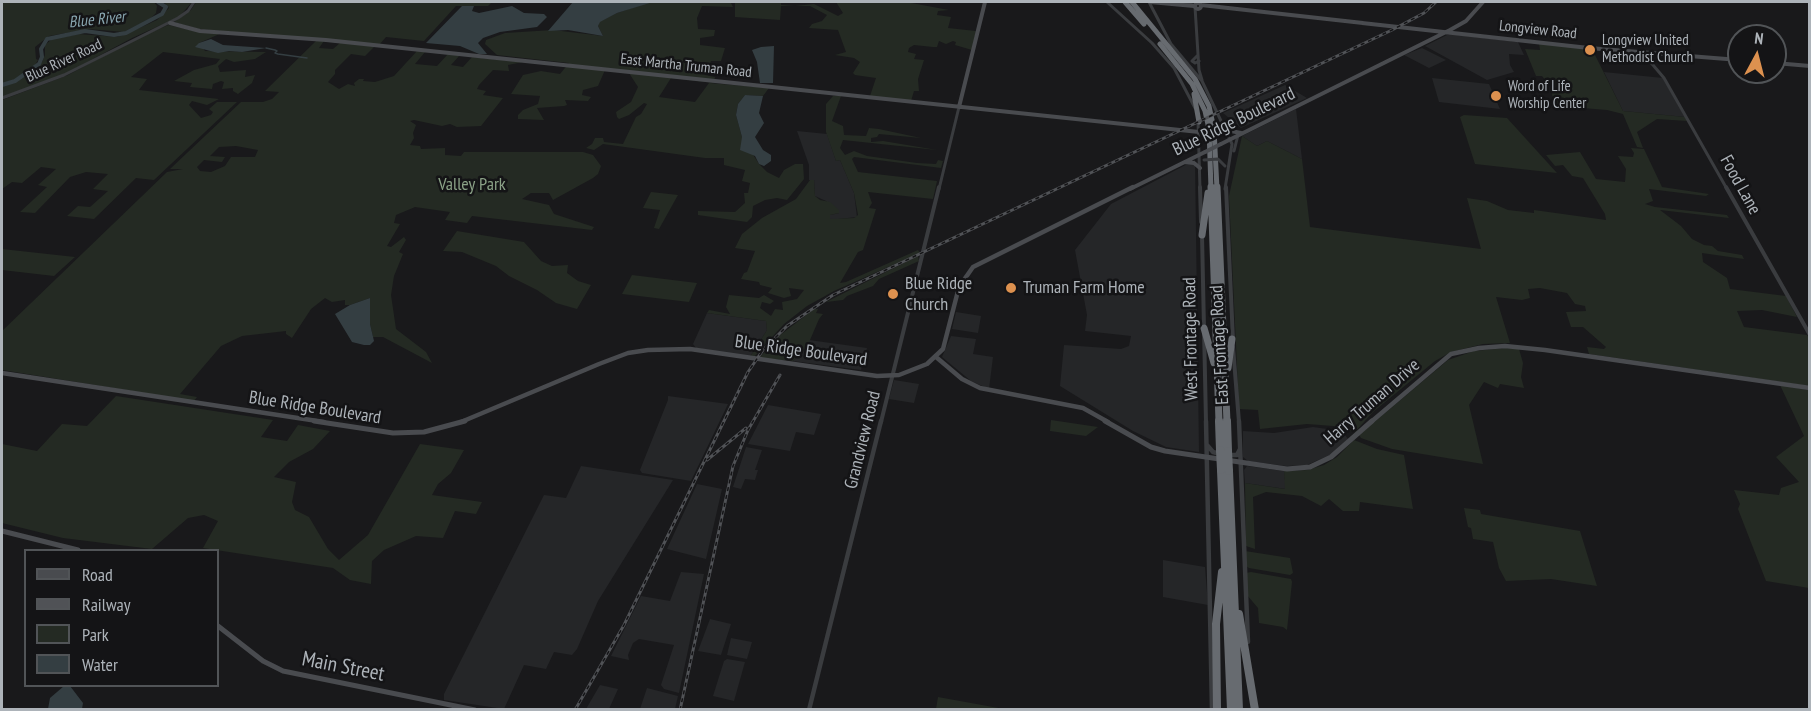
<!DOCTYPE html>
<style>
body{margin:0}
#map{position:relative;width:1811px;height:711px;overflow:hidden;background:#19191b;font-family:"PT Sans Narrow",sans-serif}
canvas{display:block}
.frame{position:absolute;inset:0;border:3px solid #adb3b9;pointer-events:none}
.legend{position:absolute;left:24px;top:549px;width:195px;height:138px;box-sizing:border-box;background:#141416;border:2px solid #515457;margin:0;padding:8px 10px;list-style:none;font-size:18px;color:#adb3b9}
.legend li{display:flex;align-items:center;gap:12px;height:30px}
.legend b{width:30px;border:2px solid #515457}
.north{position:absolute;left:1727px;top:24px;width:60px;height:60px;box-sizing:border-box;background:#141416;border:2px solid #515457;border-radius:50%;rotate:7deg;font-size:16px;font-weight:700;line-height:24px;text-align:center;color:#adb3b9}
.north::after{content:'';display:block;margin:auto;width:21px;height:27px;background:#dd914f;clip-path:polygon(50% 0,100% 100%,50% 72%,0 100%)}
</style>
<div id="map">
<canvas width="1811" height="711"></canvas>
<div class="frame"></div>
<ul class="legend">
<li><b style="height:8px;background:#494b4f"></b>Road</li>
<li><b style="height:8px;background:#505256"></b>Railway</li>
<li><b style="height:16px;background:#242a23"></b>Park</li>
<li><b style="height:16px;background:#343e42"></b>Water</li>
</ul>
<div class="north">N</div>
</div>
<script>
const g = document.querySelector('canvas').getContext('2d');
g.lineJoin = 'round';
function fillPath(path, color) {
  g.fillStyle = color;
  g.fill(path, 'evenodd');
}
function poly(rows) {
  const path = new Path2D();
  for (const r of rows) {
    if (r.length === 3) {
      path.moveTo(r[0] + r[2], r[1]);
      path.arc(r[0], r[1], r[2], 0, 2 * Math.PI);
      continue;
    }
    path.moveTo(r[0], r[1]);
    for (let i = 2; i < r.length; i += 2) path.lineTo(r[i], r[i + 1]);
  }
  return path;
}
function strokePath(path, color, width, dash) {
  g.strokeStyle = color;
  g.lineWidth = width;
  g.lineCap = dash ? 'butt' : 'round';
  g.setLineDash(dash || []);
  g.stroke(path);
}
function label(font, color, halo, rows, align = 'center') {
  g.font = font + ' "PT Sans Narrow",sans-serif';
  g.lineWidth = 5;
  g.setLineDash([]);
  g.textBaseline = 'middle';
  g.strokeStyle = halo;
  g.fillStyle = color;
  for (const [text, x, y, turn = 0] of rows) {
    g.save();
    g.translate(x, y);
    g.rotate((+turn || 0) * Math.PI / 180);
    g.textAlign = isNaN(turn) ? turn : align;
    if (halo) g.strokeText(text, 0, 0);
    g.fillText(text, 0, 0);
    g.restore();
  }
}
fillPath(poly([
 [1449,34,1518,42,1524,55,1509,54,1510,65,1514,72,1487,80,1425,46],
 [1422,48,1446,60,1429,68,1404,55],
 [1604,72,1663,78,1685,117,1623,111],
 [1432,78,1489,84,1500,109,1439,102],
 [1285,85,1307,98,1241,128,1223,113],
 [1296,109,1302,159,1267,141,1257,146,1242,136],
 [797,131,827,134,836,161,840,160,854,193,857,217,830,220,830,215,839,213,826,201,815,196,814,180,809,180,809,165],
 [1195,160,1199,452,1166,447,1133,431,1060,386,1064,345,1121,349,1129,346,1131,336,1085,331,1087,315,1075,250,1111,204],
 [956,312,981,316,978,333,952,329],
 [707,313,766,321,767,330,750,357,696,348,693,344],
 [951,336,976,339,973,354,993,357,989,389,971,381,942,357],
 [809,340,867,348,861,370,793,361,807,347],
 [894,380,919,384,914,403,889,399],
 [668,396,728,404,691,481,642,473,640,470,668,400],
 [768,405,821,414,814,435,796,432,790,451,748,444],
 [1313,427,1334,430,1345,435,1348,439,1332,454,1307,465,1286,466,1248,461,1243,457,1243,431,1274,433],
 [746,447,762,450,755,470,758,470,755,480,745,479,741,489,733,487],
 [581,466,673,480,598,601,577,649,572,655,554,652,546,669,524,665,504,709,444,700,444,694,544,495,566,498],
 [1247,466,1284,471,1286,489,1245,483,1244,470],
 [697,484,722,489,706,559,667,549],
 [1163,560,1205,567,1208,605,1163,597],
 [681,572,704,574,679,693,664,689,661,685,674,645,639,639,633,643,628,655,629,660,611,656,641,596,670,601],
 [710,619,731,624,721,655,698,651],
 [731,638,752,642,747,659,727,655],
 [727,659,745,662,734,701,713,696,724,661],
 [600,685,618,689,609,709,586,709],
 [647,688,678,696,675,709,640,709]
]), '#252628');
fillPath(poly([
 [2,2,154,2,157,6,156,13,151,18,124,32,89,29,49,36,35,47,36,59,38,60,35,65,15,79,2,84],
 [164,2,192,2,179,17,132,38,65,74,2,97,2,86,23,77,42,62,45,55,45,45,52,39,79,34,117,37,126,34,157,20,169,8],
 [196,2,492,2,488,6,456,6,424,41,386,37,379,45,199,29,174,22,191,10],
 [650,2,731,3,733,7,702,6,697,18,698,29,715,30,714,36,700,38,700,45,725,48,721,61,711,61,705,75,715,77,714,83,671,78,659,97,695,102,709,83,769,88,763,96,745,95,738,104,736,115,742,137,759,164,767,172,779,178,784,170,795,164,803,164,804,179,787,200,777,198,765,200,753,206,752,217,747,222,698,215,698,211,735,212,745,203,744,193,748,193,750,183,742,181,745,170,724,165,724,158,705,158,603,144,594,150,586,148,592,144,595,138,603,138,604,142,623,144,636,117,641,114,647,104,644,103,629,115,619,119,617,117,616,112,631,102,638,87,629,73,605,70,598,86,583,90,582,95,591,97,588,101,565,100,567,105,564,106,537,108,544,120,518,119,518,115,523,110,538,104,540,96,511,94,523,75,541,71,560,74,569,63,497,55,485,44,486,40,505,33,553,30,603,36,598,26,599,22,617,13],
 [735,2,781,2,781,5,795,6,814,4,838,16,843,13,836,2,906,2,949,10,938,11,937,15,951,17,948,28,976,31,972,50,955,45,956,42,953,41,946,44,939,41,937,47,933,47,914,45,909,48,908,52,916,54,914,59,924,60,918,79,919,91,914,91,911,101,870,96,876,78,855,75,853,73,860,62,854,58,835,55,846,52,838,30,809,28,812,24,822,21,827,15,810,6,781,6,780,20,735,17],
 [168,25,195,31,224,32,199,43,205,51,266,52,255,59,234,62,226,59,218,66,220,72,246,70,245,77,255,75,252,83,238,94,233,91,233,88,222,89,224,82,221,81,213,84,212,89,190,87,192,83,174,81,194,70,216,64,220,59,163,52,131,77,147,79,139,90,219,99,207,105,192,101,189,105,201,118,211,115,213,112,209,109,217,102,237,102,154,180,136,178,94,219,67,216,78,206,90,207,108,191,93,189,108,174,86,172,70,177,35,213,20,212,47,187,38,185,56,169,41,167,22,183,12,182,2,189,2,100,68,75,138,38],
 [317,40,324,41,319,48,333,49,340,43,375,46,365,56,351,54,335,70,335,74,328,82,339,89,348,84,355,86,354,83,359,79,364,79,363,81,375,82,394,76,417,51,425,52,415,64,437,66,448,54,460,55,451,65,463,67,472,57,523,62,508,65,509,71,493,70,479,85,477,89,486,91,483,95,503,98,481,126,457,127,450,124,442,126,414,120,410,121,416,125,413,133,414,138,410,145,420,146,421,149,445,148,445,155,461,156,464,152,583,152,593,155,601,166,598,174,593,178,553,200,549,193,531,193,522,199,549,205,554,214,594,227,592,230,472,216,467,223,445,220,450,212,415,207,396,215,394,223,400,224,387,246,391,247,404,237,406,240,399,252,403,254,394,276,391,295,396,329,426,352,432,363,383,337,373,337,370,324,370,298,350,305,345,305,345,300,332,302,325,298,311,309,292,338,286,334,286,331,242,336,221,346,180,394,197,397,194,401,2,370,2,331,167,172,183,169,170,169,241,102,263,102,272,99,279,92,265,91],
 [236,146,258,150,255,157,231,157,225,166,211,172,200,171,197,167,204,160,222,162,225,157,210,156,219,147],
 [1539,43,1592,49,1623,111,1685,117,1687,121,1657,119,1637,132,1643,148,1637,147,1623,114,1607,110,1558,106,1554,102,1550,86,1542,76,1536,76,1525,49,1540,50],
 [833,96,841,96,832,121,843,126,844,135,866,136,869,128,879,129,921,138,879,134,877,137,871,138,871,142,883,141,937,150,843,140,840,148,845,155,854,151,867,156,917,163,936,164,938,160,943,161,941,168,854,157,852,159,858,172,937,181,933,199,868,192,872,203,869,208,876,209,863,250,858,252,840,283,846,282,918,250,920,253,834,291,807,306,784,324,754,357,750,357,767,330,766,321,707,313,709,310,730,314,726,307,729,295,759,298,764,295,774,301,770,304,762,302,760,308,771,316,775,309,783,310,782,302,797,299,804,290,789,288,791,296,784,298,768,293,772,288,760,285,759,282,741,279,744,273,747,272,755,251,735,248,742,234,762,218,796,199,810,180,814,180,815,196,820,200,830,202,839,210,839,213,830,215,830,219,854,218,858,215,854,193,840,160,836,161,826,132,826,104],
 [1464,115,1507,118,1557,173,1475,164,1460,117],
 [1242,136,1257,146,1267,141,1302,159,1310,227,1481,249,1467,198,1487,201,1508,210,1534,213,1534,210,1606,220,1605,214,1583,178,1572,176,1563,165,1555,166,1546,155,1580,152,1596,179,1625,182,1626,169,1618,156,1633,157,1634,153,1631,148,1644,149,1662,187,1709,194,1706,196,1649,189,1653,201,1645,204,1655,207,1727,215,1729,218,1660,210,1681,226,1692,239,1704,245,1712,246,1718,251,1742,255,1744,259,1702,253,1703,262,1727,278,1730,289,1786,296,1797,317,1762,310,1737,311,1744,327,1807,335,1810,339,1809,386,1589,354,1587,347,1604,349,1606,347,1583,327,1571,327,1566,312,1586,311,1585,306,1575,304,1567,293,1540,288,1528,289,1530,298,1522,300,1496,297,1510,343,1483,344,1451,352,1435,361,1373,412,1355,432,1333,426,1307,424,1260,429,1258,410,1239,409,1229,196],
 [651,192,678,195,659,229,654,228,660,210,643,208],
 [457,231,524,242,541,261,552,266,568,265,567,273,578,281,591,285,577,309,556,303,537,290,509,276,496,266,462,252,443,251],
 [2,249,75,257,54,276,2,270],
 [918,256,919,261,879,279,873,286,847,296,843,300,826,302],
 [632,275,697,283,689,302,622,294],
 [814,309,818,309,816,313,823,314,819,319,807,347,793,361,759,358,779,336],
 [1506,348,1519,349,1523,363,1521,377,1524,388,1500,384,1498,388,1484,382,1469,405,1483,464,1392,449,1361,438,1359,435,1448,360,1474,351],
 [1780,385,1809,390,1809,588,1766,581,1738,509,1740,504,1734,490,1779,495,1781,488,1799,482,1776,457,1804,436],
 [116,396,273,420,261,437,287,441,298,425,330,431,313,449,289,462,274,477,296,482,292,502,295,510,309,517,328,549,339,560,368,535,420,444,464,450,451,473,438,484,432,495,482,502,476,514,455,511,443,538,416,536,384,550,372,561,371,584,350,580,333,568,203,548,218,521,204,515,188,518,152,549,63,538,2,523,2,444,37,451,62,424,87,426],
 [1051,420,1098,427,1086,436,1050,431],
 [1354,440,1377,449,1404,455,1413,509,1360,502,1359,511,1343,511,1329,499,1321,506,1302,496,1266,492,1253,497,1255,549,1246,546,1245,483,1285,489,1284,471,1307,470,1324,465,1337,457],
 [1464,508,1480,510,1481,514,1580,531,1597,586,1551,579,1506,581,1499,568,1493,542,1473,539,1471,528,1468,527],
 [1245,551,1290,558,1293,573,1290,575,1249,568,1246,566],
 [1251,572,1291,579,1292,582,1287,630,1283,627,1259,623,1258,608,1247,595,1246,573],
 [938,697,1004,709,936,709]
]), '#242a23');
fillPath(poly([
 [573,2,653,2,617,13,600,22,598,26,603,36,568,30,548,31],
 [462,6,474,6,472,11,479,13,512,6,524,13,544,14,547,17,537,27,500,32,483,38,478,43,487,54,479,54,460,46,426,43],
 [211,39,223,45,266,48,242,52,229,51,218,53,195,47,199,43],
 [774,46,773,83,760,83,757,62,752,50,761,47],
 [745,95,763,96,759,113,764,123,755,137,763,150,771,155,771,161,764,166,759,164,755,156,740,150,742,137,736,115,738,104],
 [370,298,370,324,374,341,370,345,364,345,352,342,335,314,350,305],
 [64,686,70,686,83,703,82,709,48,709,50,698]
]), '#343e42');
strokePath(poly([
 [266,48,275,50,277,51,275,53,278,54,307,58]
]), '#343e42', 1.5);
strokePath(poly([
 [2,85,15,81,39,64,42,57,41,49,47,39,85,31,114,35,126,33,162,14,166,7,158,2]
]), '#343e42', 4);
strokePath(poly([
 [1107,2,1152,43,1174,68,1195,108],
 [1149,2,1171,44,1202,81,1232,144,1225,189],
 [1185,4,1193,2],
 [1195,7,1199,70,1202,80],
 [1642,52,1664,78,1727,189],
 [1198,55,1192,61,1195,63,1199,61],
 [2,98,64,75,178,18,188,11,194,2],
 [1198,121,1200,189],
 [1234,151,1238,135],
 [939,189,959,107]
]), '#3a3c3f', 3);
strokePath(poly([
 [1200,187,1201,222],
 [1226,187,1233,340],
 [1726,187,1810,335],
 [1202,235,1206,422],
 [1233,347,1239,422],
 [881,422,939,187]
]), '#3a3c3f', 4);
strokePath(poly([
 [1206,421,1212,710],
 [1239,421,1248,642],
 [1207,445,1213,452,1220,454],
 [1228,455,1237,455,1240,449],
 [809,710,881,421]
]), '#3a3c3f', 4.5);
strokePath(poly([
 [1150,2,1194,6],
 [1198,6,3],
 [1201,5,1363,23],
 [170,23,200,31,326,40,1199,132],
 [1362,23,1589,48,1739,60],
 [1775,63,1810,66],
 [959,107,985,2],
 [1226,130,1241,133],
 [1221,144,1450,30,1466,21,1483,2],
 [1185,162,1194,163,1200,168],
 [1130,189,1205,152]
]), '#494b4f', 4);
strokePath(poly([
 [936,357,962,379,980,388,1083,408,1108,422],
 [2,373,324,422],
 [461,422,599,364,628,353,648,350,690,349,877,376,899,375,927,364,943,349,959,287,973,267,1133,187],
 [1371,422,1451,354,1479,348,1505,346,1545,350,1810,388]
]), '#494b4f', 4.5);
strokePath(poly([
 [314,421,393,433,424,432,465,421],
 [1105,421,1151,447,1165,451,1287,469,1310,467,1331,457,1372,421],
 [2,531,78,550],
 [218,626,263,661,283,671,475,710]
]), '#494b4f', 5);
strokePath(poly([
 [1125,2,1144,24],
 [1132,2,1195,79,1209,106,1214,129,1217,189],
 [1160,44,1192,84,1205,111,1209,129,1211,189],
 [1194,94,1199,122]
]), '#676b70', 5);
strokePath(poly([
 [1211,187,1219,422],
 [1217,187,1227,422],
 [1202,235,1208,193],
 [1204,328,1214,363],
 [1228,368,1232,339]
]), '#676b70', 7);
strokePath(poly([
 [1219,421,1220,450],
 [1227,421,1228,451],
 [1221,470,1231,710],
 [1229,471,1239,710],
 [1239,614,1255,710],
 [1217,710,1216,624,1222,572]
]), '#676b70', 8);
const rail = poly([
 [707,460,746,428],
 [575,710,624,625,748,372,763,350,787,326,833,295,1392,30,1424,13,1436,2],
 [680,710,733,466,748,430,780,375]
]);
strokePath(rail, '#505256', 3);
strokePath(rail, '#141416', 1.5, [4]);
strokePath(poly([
 [1204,160,1218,159,1225,166]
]), '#3a3c3f', 3);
strokePath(poly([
 [1205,152,1221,144]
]), '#494b4f', 4);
strokePath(poly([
 [1220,450,1221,470],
 [1228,451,1229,471]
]), '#676b70', 8);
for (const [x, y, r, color] of [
 [1590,50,6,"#dd914f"],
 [1496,96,6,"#dd914f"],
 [1011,288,6,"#dd914f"],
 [893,294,6,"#dd914f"]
]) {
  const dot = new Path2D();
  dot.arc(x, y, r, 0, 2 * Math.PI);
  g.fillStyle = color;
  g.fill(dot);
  strokePath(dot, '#141416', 2);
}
label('15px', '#adb3b9', '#141416', [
 ["Longview Road",1538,30,6],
 ["Blue River Road",64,61,-25],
 ["East Martha Truman Road",686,66,6]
]);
label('15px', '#adb3b9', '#141416', [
 ["Longview United",1602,41],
 ["Methodist Church",1602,58],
 ["Word of Life",1508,87],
 ["Worship Center",1508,104]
], 'left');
label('italic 16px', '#88a5af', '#141416', [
 ["Blue River",97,20,-6]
]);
label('18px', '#adb3b9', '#141416', [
 ["Blue Ridge Boulevard",1234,122,-26],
 ["Food Lane",1740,185,61],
 ["West Frontage Road",1191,339,-91],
 ["East Frontage Road",1220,345,-93],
 ["Blue Ridge Boulevard",801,351,8],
 ["Harry Truman Drive",1372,402,-41],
 ["Blue Ridge Boulevard",315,408,9],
 ["Grandview Road",863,440,-76]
]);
label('18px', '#8aa186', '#141416', [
 ["Valley Park",472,185]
]);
label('18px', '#adb3b9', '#141416', [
 ["Blue Ridge",905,284],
 ["Church",905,305],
 ["Truman Farm Home",1023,288]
], 'left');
label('21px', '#adb3b9', '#141416', [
 ["Main Street",343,667,11]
]);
</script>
